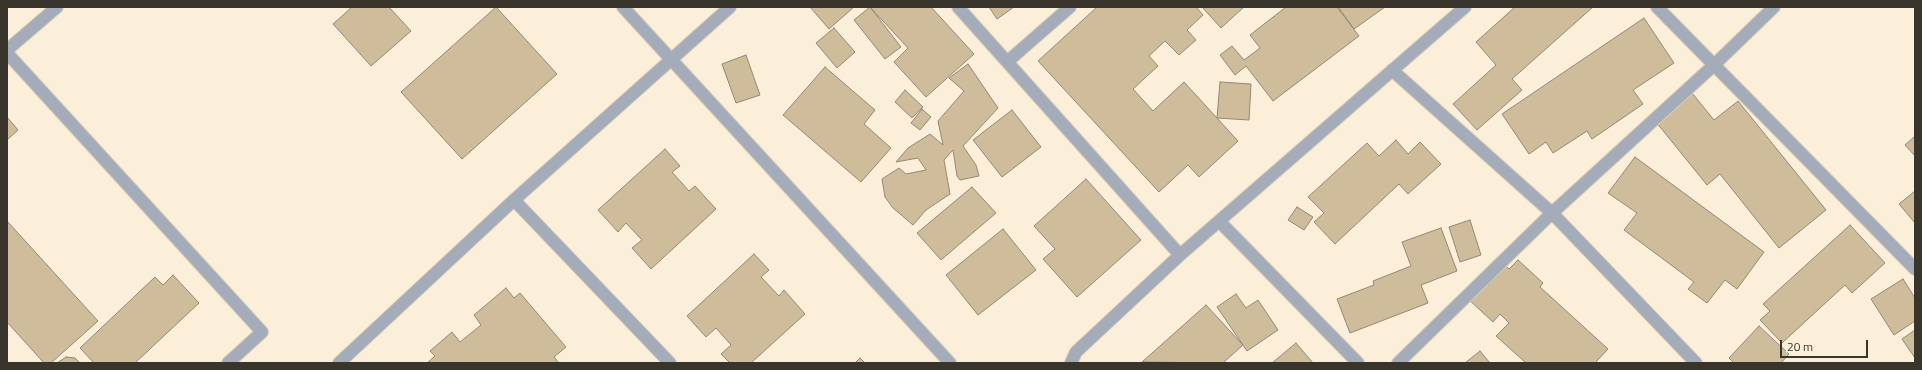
<!DOCTYPE html>
<style>
body{margin:0}
#map{position:relative;width:1922px;height:370px;overflow:hidden;background:#fbefda;font-family:"Titillium Web",sans-serif}
canvas{display:block}
.frame{position:absolute;inset:0;border:8px solid #39342c;pointer-events:none}
.scale{position:absolute;left:1780px;top:340px;width:88px;height:18px;box-sizing:border-box;border:2px solid #39342c;border-top:0;padding-left:5px;font-size:12px;line-height:14px;white-space:nowrap;color:#39342c;-webkit-text-stroke:3px #fbefda;paint-order:stroke}
</style>
<div id="map">
<canvas width="1922" height="370"></canvas>
<div class="frame"></div>
<div class="scale">20 m</div>
</div>
<script>
const g = document.querySelector('canvas').getContext('2d');
g.lineJoin = 'round';
function fillPath(path, color) {
  g.fillStyle = color;
  g.fill(path, 'evenodd');
}
function poly(rows) {
  const path = new Path2D();
  for (const r of rows) {
    path.moveTo(r[0], r[1]);
    for (let i = 2; i < r.length; i += 2) path.lineTo(r[i], r[i + 1]);
  }
  return path;
}
function strokePath(path, color, width, dash) {
  g.strokeStyle = color;
  g.lineWidth = width;
  g.lineCap = dash ? 'butt' : 'round';
  g.setLineDash(dash || []);
  g.stroke(path);
}
const building = poly([
 [352,7,389,7,411,31,371,66,333,24,352,7],
 [496,7,557,74,462,159,401,92,496,7],
 [810,7,854,7,829,29,810,7],
 [870,7,901,47,885,59,854,20,870,7],
 [870,7,931,7,974,54,926,97,894,62,908,48,870,7],
 [989,7,1014,7,997,19,989,7],
 [1097,7,1196,7,1203,15,1187,30,1196,40,1179,55,1165,41,1149,56,1158,66,1133,89,1153,111,1184,82,1238,141,1199,177,1188,165,1159,192,1038,61,1097,7],
 [1202,7,1244,7,1221,28,1202,7],
 [1286,7,1337,7,1359,36,1273,101,1246,66,1235,75,1220,55,1232,46,1244,60,1260,48,1250,35,1286,7],
 [1338,7,1385,7,1354,29,1338,7],
 [1515,7,1593,7,1512,79,1522,90,1477,130,1453,104,1496,65,1476,42,1515,7],
 [1644,18,1674,63,1633,90,1643,104,1592,139,1587,131,1553,153,1546,142,1529,154,1502,114,1644,18],
 [834,28,855,52,837,68,816,43,834,28],
 [746,55,760,95,736,103,722,64,746,55],
 [968,64,998,108,963,146,976,165,979,176,960,180,957,176,953,150,944,160,950,194,926,210,913,225,893,208,885,197,882,179,899,168,906,174,926,170,918,158,896,162,908,148,930,134,943,145,938,121,964,91,949,78,968,64],
 [825,67,875,110,864,124,891,148,861,182,783,115,825,67],
 [1220,82,1251,84,1249,120,1217,118,1220,82],
 [905,90,923,107,912,118,895,102,905,90],
 [1692,93,1714,120,1738,101,1826,210,1779,248,1720,174,1707,185,1656,122,1692,93],
 [922,109,931,117,920,130,911,123,922,109],
 [1012,110,1041,147,1002,177,973,140,1012,110],
 [7,117,18,130,7,140,7,117],
 [1915,136,1915,156,1905,145,1915,136],
 [1396,140,1408,154,1420,142,1441,164,1408,194,1399,184,1335,244,1314,222,1324,213,1308,197,1367,143,1379,156,1396,140],
 [665,149,680,166,672,172,689,191,695,186,716,209,651,269,632,248,642,240,626,223,618,232,598,210,665,149],
 [1635,157,1764,252,1737,289,1725,280,1707,303,1688,289,1694,282,1624,230,1637,213,1608,193,1635,157],
 [1086,179,1141,240,1077,297,1043,259,1055,249,1034,226,1086,179],
 [972,187,996,213,941,260,917,233,972,187],
 [1915,191,1915,223,1899,204,1915,191],
 [1297,207,1313,217,1304,230,1288,220,1297,207],
 [1470,220,1481,255,1460,262,1449,227,1470,220],
 [7,221,98,321,51,363,44,363,7,322,7,221],
 [1850,225,1885,263,1852,293,1845,285,1782,343,1760,320,1770,311,1763,304,1850,225],
 [1441,228,1457,271,1421,285,1428,303,1350,333,1337,299,1374,285,1373,281,1411,266,1402,242,1441,228],
 [1003,229,1036,270,978,315,946,275,1003,229],
 [754,254,769,270,761,277,779,296,784,290,805,314,751,363,730,363,721,354,731,345,716,328,706,337,687,316,754,254],
 [1518,260,1543,283,1540,287,1608,349,1595,363,1526,363,1496,336,1509,323,1500,314,1493,322,1467,298,1483,280,1488,285,1506,266,1509,269,1518,260],
 [173,275,199,303,135,363,94,363,80,348,155,277,163,285,173,275],
 [1903,279,1915,298,1915,321,1894,335,1871,299,1903,279],
 [506,288,514,298,520,293,566,347,554,357,559,363,427,363,435,356,430,351,452,332,460,342,481,325,474,315,506,288],
 [1236,294,1246,308,1258,300,1278,330,1247,351,1217,307,1236,294],
 [1206,305,1243,345,1223,363,1142,362,1206,305],
 [1759,326,1789,354,1781,363,1734,363,1729,358,1759,326],
 [1915,330,1915,358,1902,339,1915,330],
 [1296,343,1313,363,1272,363,1296,343],
 [1480,351,1490,363,1465,363,1480,351],
 [66,357,75,358,80,363,57,363,66,357],
 [860,358,865,363,855,363,860,358]
]);
fillPath(building, '#cfbc9a');
strokePath(building, '#938775', 1);
const minor = poly([
 [623,7,950,363],
 [958,7,1180,255],
 [1657,7,1915,269],
 [7,50,57,7],
 [7,53,262,332,228,363],
 [1007,62,1070,7],
 [1392,70,1552,213,1696,363],
 [514,200,670,363],
 [1220,222,1358,363],
 [339,363,514,200,730,7],
 [1071,363,1076,352,1180,255,1465,7],
 [1398,363,1552,213,1714,65,1774,7]
]);
strokePath(minor, '#d8cdbb', 14);
strokePath(minor, '#a4acba', 12);
</script>
